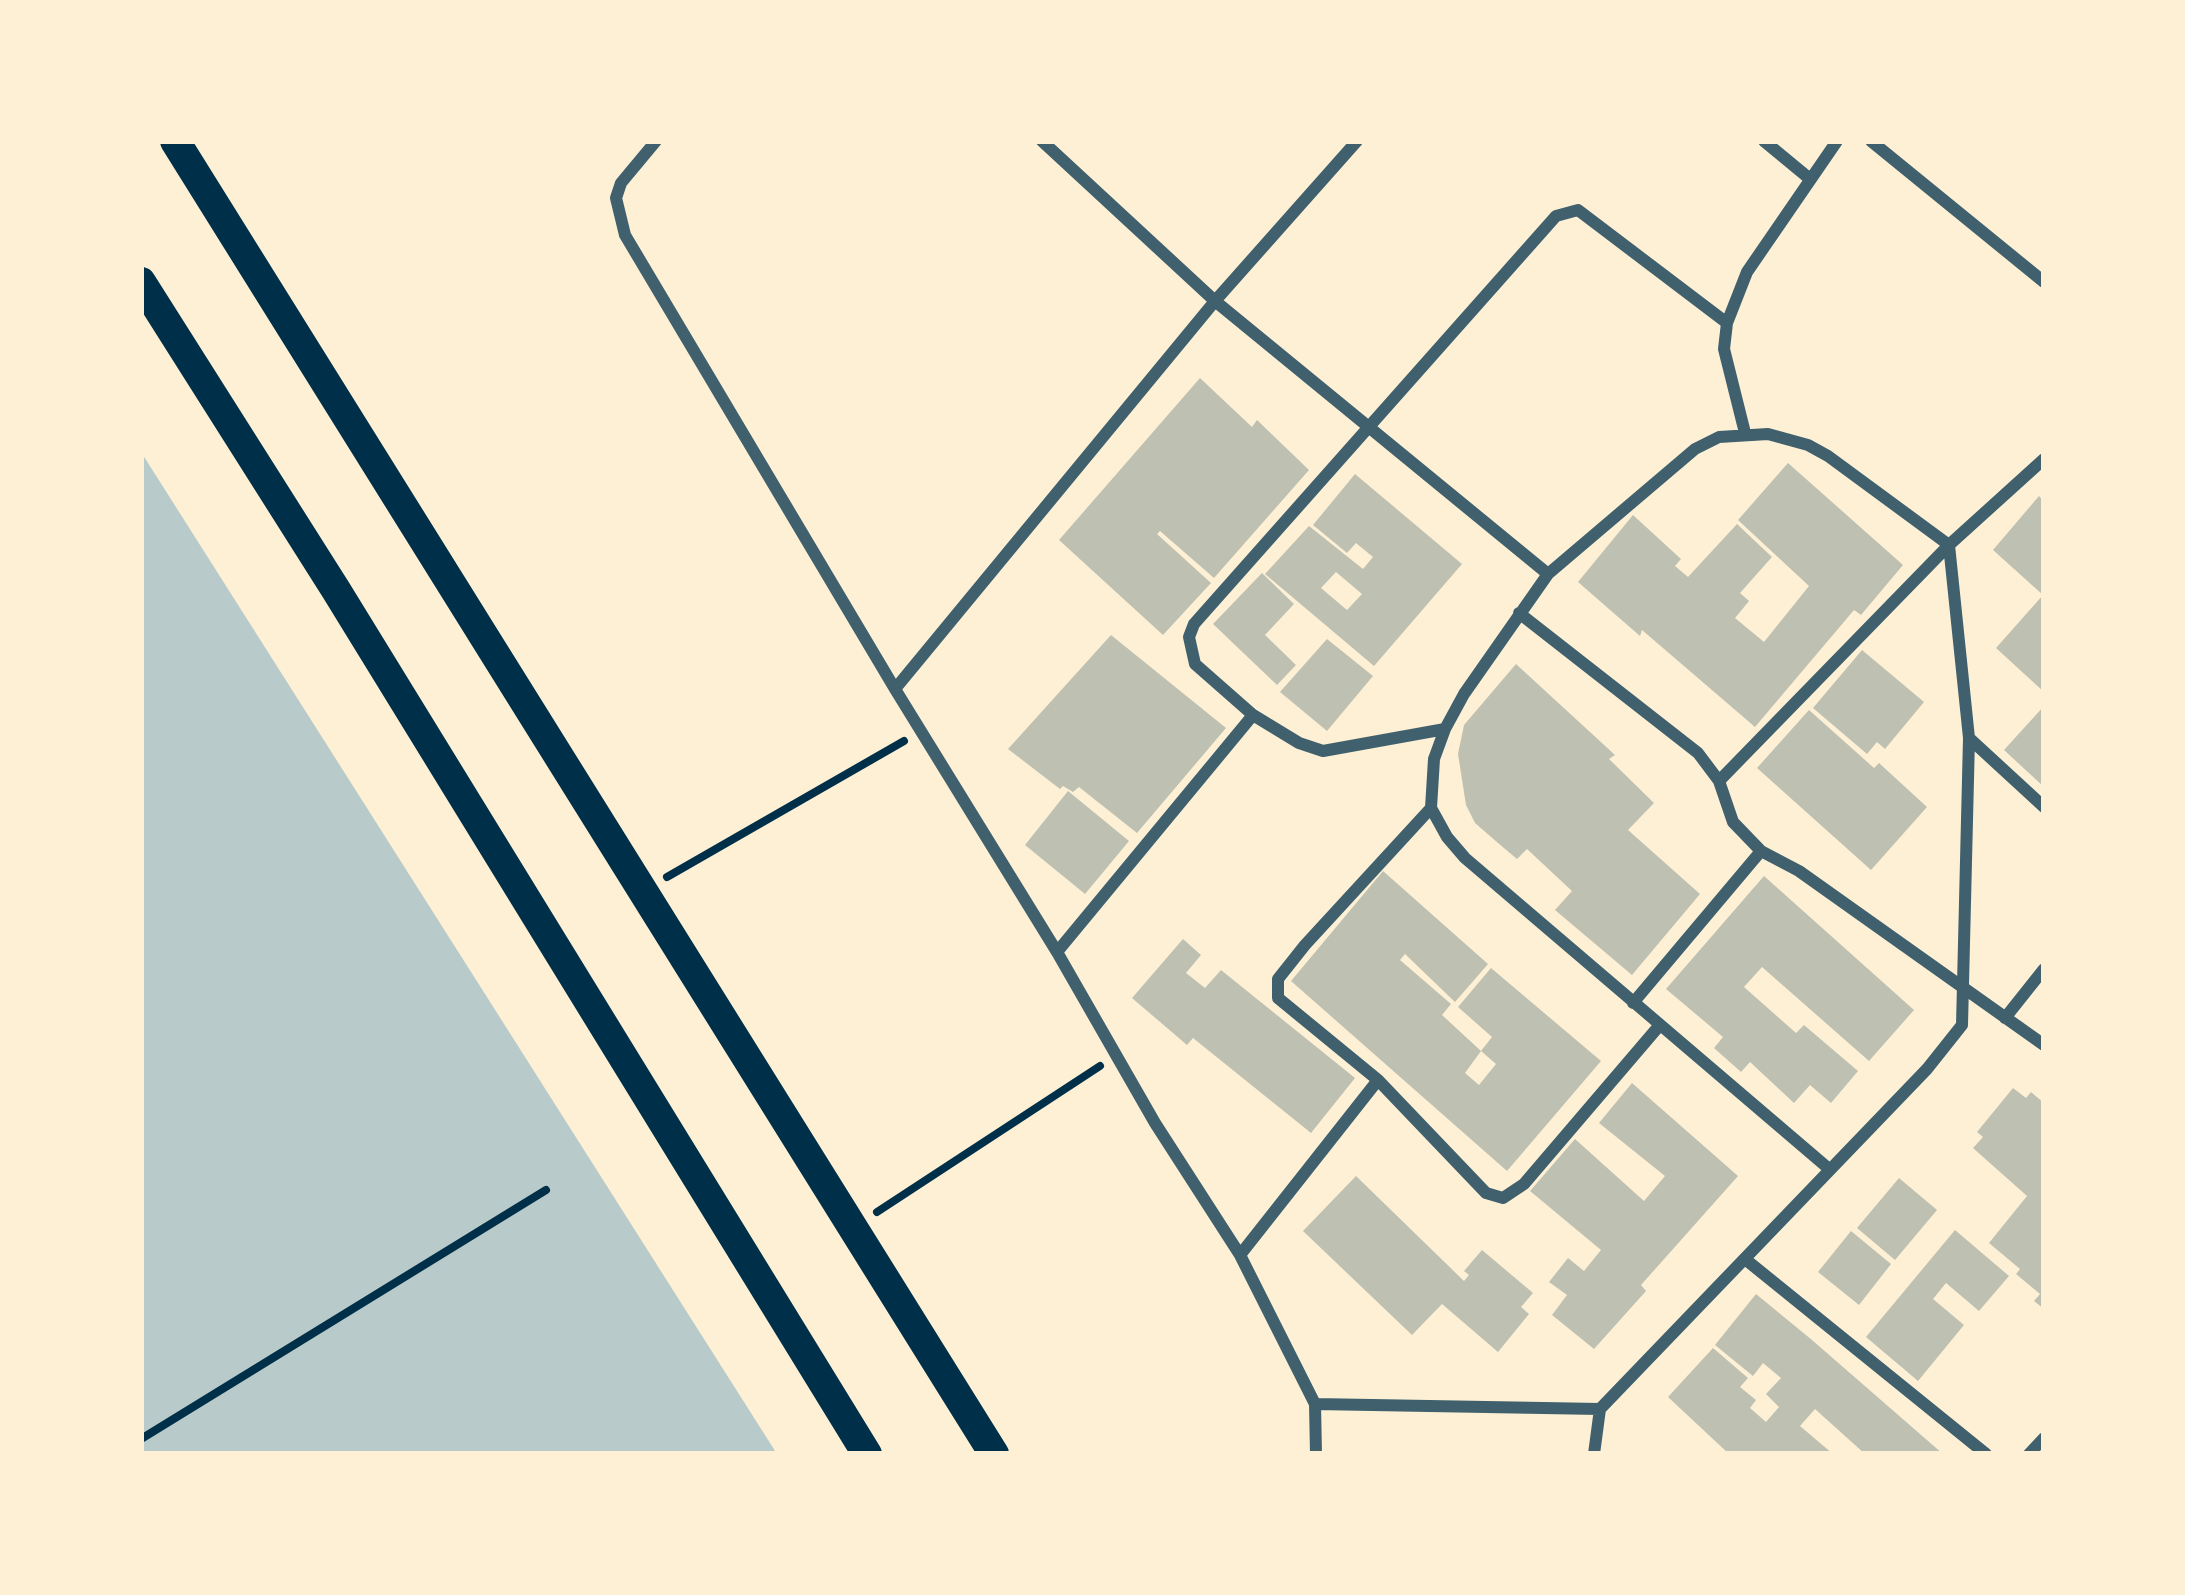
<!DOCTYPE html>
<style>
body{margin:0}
#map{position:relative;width:2185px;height:1595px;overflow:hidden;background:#fdf0d5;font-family:"Archivo Narrow",sans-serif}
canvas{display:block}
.frame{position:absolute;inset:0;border:144px solid #fdf0d5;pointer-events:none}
</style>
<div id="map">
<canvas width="2185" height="1595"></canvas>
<div class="frame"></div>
</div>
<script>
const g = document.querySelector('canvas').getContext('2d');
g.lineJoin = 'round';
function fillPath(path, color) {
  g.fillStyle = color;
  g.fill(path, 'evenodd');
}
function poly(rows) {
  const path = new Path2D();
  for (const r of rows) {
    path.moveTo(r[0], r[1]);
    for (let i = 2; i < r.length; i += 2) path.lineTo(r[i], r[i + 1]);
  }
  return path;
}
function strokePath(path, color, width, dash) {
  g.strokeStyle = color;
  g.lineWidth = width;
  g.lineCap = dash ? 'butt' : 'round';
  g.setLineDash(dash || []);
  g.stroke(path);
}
fillPath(poly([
 [141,452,777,1454,141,1454]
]), '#b9caca');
fillPath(poly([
 [1200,378,1252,427,1257,420,1309,470,1214,578,1160,531,1157,534,1211,583,1163,635,1059,540],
 [1788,463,1903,565,1861,615,1854,610,1755,727,1642,630,1640,636,1578,582,1633,515,1681,559,1675,566,1688,577,1737,524,1772,557,1740,593,1749,601,1735,618,1764,642,1809,586,1738,520],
 [1355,474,1462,564,1374,666,1265,574,1309,526,1363,569,1373,557,1356,543,1347,553,1313,525],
 [1336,572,1362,594,1347,610,1321,588],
 [2039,496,2044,501,2044,692,1996,648,2043,595,1993,550],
 [1262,573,1294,604,1265,635,1296,665,1277,685,1213,624],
 [1111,635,1226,728,1137,833,1079,787,1073,792,1063,786,1060,789,1008,749],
 [1327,639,1373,676,1327,731,1280,692],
 [1862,650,1924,702,1885,749,1877,742,1867,754,1813,708],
 [1516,664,1615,755,1609,759,1654,803,1628,830,1700,894,1632,975,1555,910,1572,891,1527,849,1517,859,1498,843,1475,823,1466,805,1458,754,1464,725],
 [2044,706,2044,787,2004,750],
 [1809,710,1874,768,1879,763,1927,807,1871,870,1757,768],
 [1068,791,1129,841,1085,894,1025,845],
 [1383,871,1488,964,1455,1002,1405,954,1400,960,1451,1004,1442,1015,1481,1051,1465,1073,1479,1085,1496,1064,1481,1051,1492,1037,1458,1007,1491,968,1601,1061,1507,1171,1291,981],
 [1764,876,1914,1010,1869,1061,1762,967,1744,987,1796,1033,1804,1025,1858,1071,1831,1103,1810,1085,1794,1103,1750,1062,1741,1072,1714,1048,1723,1037,1666,989],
 [1183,939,1201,955,1186,973,1205,988,1221,970,1355,1078,1311,1133,1193,1038,1187,1045,1132,998],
 [1632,1083,1738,1176,1641,1285,1646,1291,1594,1349,1552,1315,1567,1295,1549,1282,1568,1258,1584,1271,1601,1250,1530,1191,1575,1139,1644,1201,1665,1176,1599,1123],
 [2013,1088,2026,1098,2031,1092,2044,1103,2044,1309,2034,1301,2040,1294,2016,1274,2020,1269,1989,1243,2027,1196,1973,1148,1983,1137,1977,1132],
 [1356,1176,1464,1281,1469,1275,1464,1271,1482,1250,1533,1293,1521,1307,1529,1314,1498,1352,1442,1304,1412,1335,1303,1231],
 [1899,1178,1937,1210,1895,1260,1857,1228],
 [1955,1230,2009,1276,1979,1311,1946,1283,1933,1299,1964,1325,1918,1381,1866,1337],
 [1851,1231,1891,1264,1859,1305,1818,1272],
 [1756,1294,1812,1340,1943,1454,1865,1454,1815,1409,1800,1426,1833,1454,1729,1454,1668,1397,1713,1348,1748,1378,1740,1387,1756,1400,1750,1408,1766,1422,1779,1407,1766,1394,1781,1378,1763,1363,1753,1376,1715,1345]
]), '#bec0b2');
strokePath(poly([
 [667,877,904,741],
 [877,1212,1100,1066],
 [141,1439,546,1190]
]), '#003049', 8);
strokePath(poly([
 [656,141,621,183,616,198,625,235,895,689,1057,952,1155,1123,1240,1255,1315,1404],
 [1042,141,1215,301,1548,574],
 [1764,141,1810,179],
 [1871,141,2044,282],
 [1745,433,1724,349,1727,323,1747,272,1837,141],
 [1519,613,1698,753,1719,781,1733,822,1761,851,1799,871,2044,1045],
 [895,689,1215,301,1357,141],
 [1253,715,1299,743,1323,751,1445,729],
 [1969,738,2044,807],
 [1719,781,1949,545,1828,456,1808,445,1768,434,1719,437,1695,449,1548,574,1464,694,1445,729,1434,759,1431,808,1447,837,1465,858,1828,1168],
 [1057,952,1253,715,1195,664,1189,637,1194,624,1556,216,1578,210,1727,323],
 [1633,1003,1761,851],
 [2005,1018,2044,969],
 [1378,1080,1486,1193,1503,1198,1524,1184,1659,1026],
 [1240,1255,1378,1080,1278,998,1278,979,1305,945,1431,808],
 [1745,1259,1986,1454],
 [1316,1454,1315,1404,1600,1409],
 [1594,1454,1600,1409,1927,1069,1962,1025,1969,738,1949,545,2044,459],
 [2029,1454,2044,1438]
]), '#3f606c', 12);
strokePath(poly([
 [175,141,994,1454],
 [141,282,336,590,867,1454]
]), '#003049', 30);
</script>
